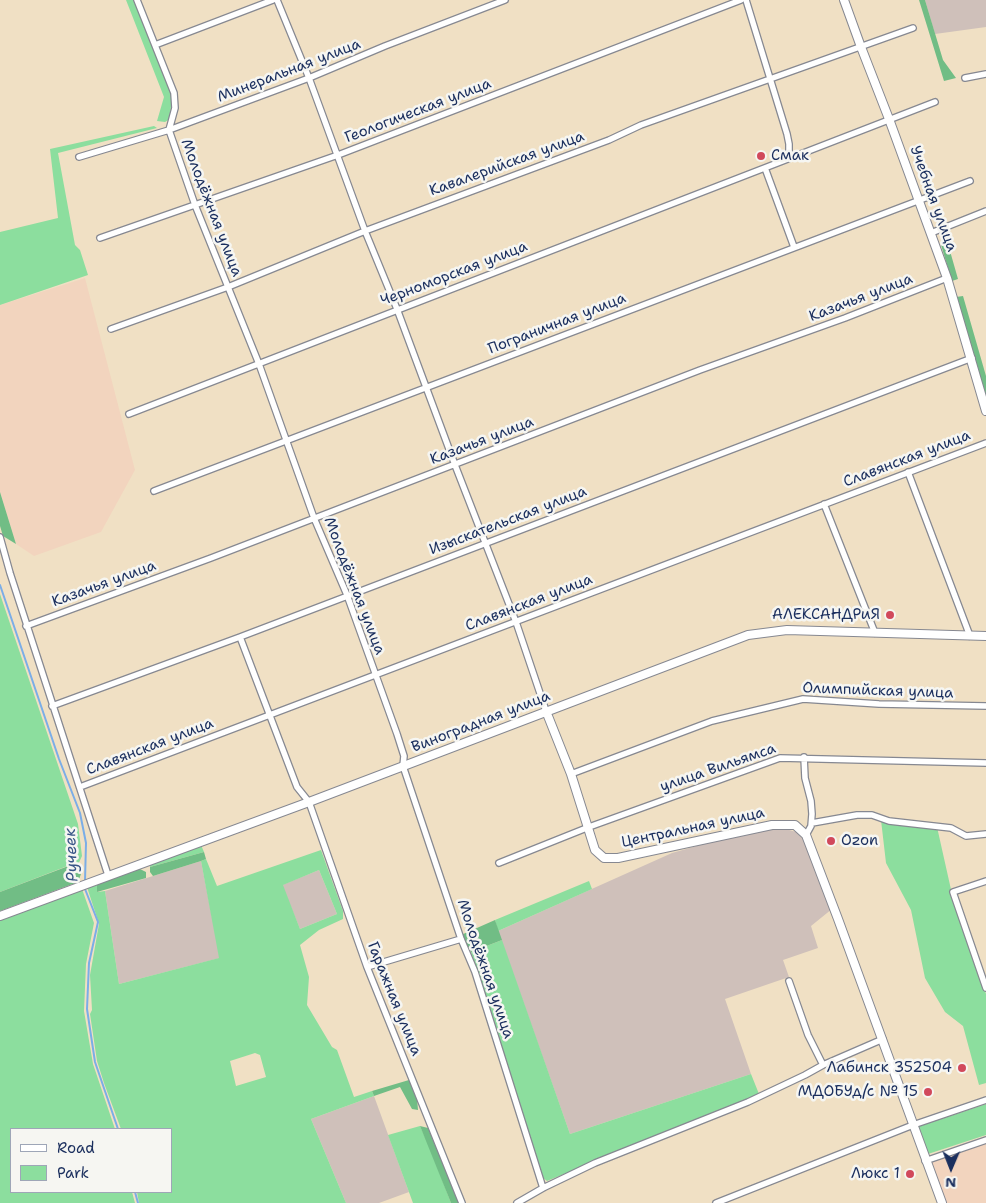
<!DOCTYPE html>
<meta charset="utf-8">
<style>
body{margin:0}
#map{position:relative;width:986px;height:1203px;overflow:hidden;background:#f0e0c4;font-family:"Shantell Sans",sans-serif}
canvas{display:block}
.legend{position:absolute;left:10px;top:1128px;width:162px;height:65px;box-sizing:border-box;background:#f6f6f2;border:1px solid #9ea6b7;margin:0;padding:6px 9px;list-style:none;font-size:15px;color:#1b2f5e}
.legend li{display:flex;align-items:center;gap:10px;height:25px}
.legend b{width:25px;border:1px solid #9ea6b7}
.north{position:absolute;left:926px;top:1143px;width:50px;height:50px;-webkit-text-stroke:4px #f6f6f2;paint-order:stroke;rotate:181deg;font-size:14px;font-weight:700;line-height:20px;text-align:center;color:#1b2f5e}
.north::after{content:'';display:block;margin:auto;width:18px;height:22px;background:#1b2f5e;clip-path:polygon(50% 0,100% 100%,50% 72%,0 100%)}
</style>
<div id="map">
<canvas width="986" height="1203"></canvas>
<ul class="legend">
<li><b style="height:6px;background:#fff"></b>Road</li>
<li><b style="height:14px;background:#8cde9e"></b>Park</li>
</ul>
<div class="north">N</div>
</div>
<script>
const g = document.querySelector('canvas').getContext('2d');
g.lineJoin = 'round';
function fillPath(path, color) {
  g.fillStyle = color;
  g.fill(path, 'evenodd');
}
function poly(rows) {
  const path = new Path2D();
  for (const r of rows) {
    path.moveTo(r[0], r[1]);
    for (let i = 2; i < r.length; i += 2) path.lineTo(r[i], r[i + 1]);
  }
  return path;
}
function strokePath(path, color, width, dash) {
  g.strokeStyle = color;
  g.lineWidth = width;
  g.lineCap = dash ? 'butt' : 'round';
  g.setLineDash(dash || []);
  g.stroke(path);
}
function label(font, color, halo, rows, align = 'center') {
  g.font = font + ' "Shantell Sans",sans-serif';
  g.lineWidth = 5;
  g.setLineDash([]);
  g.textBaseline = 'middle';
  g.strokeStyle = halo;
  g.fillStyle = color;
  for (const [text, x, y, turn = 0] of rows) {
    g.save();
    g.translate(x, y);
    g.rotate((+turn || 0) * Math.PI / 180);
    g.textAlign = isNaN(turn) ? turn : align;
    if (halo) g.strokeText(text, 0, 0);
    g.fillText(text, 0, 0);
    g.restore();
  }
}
fillPath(poly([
 [85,278,135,470,101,532,34,556,16,544,0,492,0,305],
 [986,1143,986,1203,946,1203,931,1162]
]), '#f2d4be');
fillPath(poly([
 [925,0,986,0,986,27,935,34],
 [772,829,786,829,796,832,803,839,832,909,811,926,818,948,783,960,789,977,725,999,751,1074,570,1134,498,931,672,853,704,844],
 [201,861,220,958,119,984,105,891],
 [319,870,337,914,300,929,282,885],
 [374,1096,409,1192,379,1203,346,1203,311,1119]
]), '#cfc0ba');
fillPath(poly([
 [126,0,134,0,172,94,170,119,165,122,157,121,164,97],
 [154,126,157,128,58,153,75,245,80,250,88,275,0,305,0,232,58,218,50,149],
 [0,594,78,824,82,856,77,867,70,865,0,892],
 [881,820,937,827,952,894,986,994,986,1083,979,1085,963,1026,945,1012,925,978,911,910,886,863],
 [201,845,204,852,150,867,150,865],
 [321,850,343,911,343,919,319,930,300,945,309,977,307,1005,332,1047,337,1050,354,1097,372,1091,374,1096,311,1119,346,1203,139,1203,137,1192,171,1192,171,1129,121,1129,104,1083,97,1061,90,1014,92,1010,90,975,99,924,87,887,97,883,97,892,105,891,119,984,219,958,201,861,206,859,217,886],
 [319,870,337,914,300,929,283,885],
 [255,1053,260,1055,266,1077,236,1086,230,1061],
 [589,881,592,889,498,931,495,920],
 [82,889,94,923,86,964,84,1011,93,1064,115,1129,11,1129,11,1192,132,1192,135,1203,0,1203,0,920],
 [502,940,570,1134,751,1074,759,1094,547,1181,542,1177,471,952],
 [986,1104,986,1135,928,1154,917,1127],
 [420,1126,430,1148,451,1203,413,1203,388,1135]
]), '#8cde9e');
fillPath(poly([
 [919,0,925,0,943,60,956,78,944,81],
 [948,244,958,279,952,281,941,245],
 [963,296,986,376,986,398,956,297],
 [0,492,16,544,3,536,0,526],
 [204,852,206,859,201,861,153,876,150,872,150,867],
 [71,865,77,867,81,874,78,882,0,911,0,892],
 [140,869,146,872,146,878,97,892,97,883],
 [495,920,502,940,471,952,461,935],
 [409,1080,417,1098,418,1110,412,1109,400,1087,374,1096,372,1091],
 [420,1126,428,1128,459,1203,451,1203]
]), '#71bd85');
strokePath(poly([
 [0,585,59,759,80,813,86,843,85,881],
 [85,889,98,922,89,963,87,1009,95,1062,118,1129],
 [135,1192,138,1203]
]), '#7bade7', 2);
const street = poly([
 [137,0,174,93,175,108,169,130,195,205,259,364,314,518,347,595,397,734,404,756,403,766,461,939,475,972,543,1188],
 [277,0,309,78,365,231,397,309,455,465,516,622,546,711],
 [746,0,787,134,789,144,789,157],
 [155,45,273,0],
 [965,78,986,74],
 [79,157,169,130,309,78,385,46,505,0],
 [765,168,794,247],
 [931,233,986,211],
 [100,238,338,155,741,0],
 [111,329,228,287,365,231,609,140,641,125,913,28],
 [129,414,935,102],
 [908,472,970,636],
 [154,491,970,181],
 [824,504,875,633],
 [0,537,10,573,108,875],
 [26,626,211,558,700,370,845,318,947,278],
 [240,637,297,787,309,802,367,967,462,1203],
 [52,706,240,637,972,358],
 [804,757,805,778,811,801,812,814,811,826,806,835],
 [571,774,712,721,803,699,879,704,986,706],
 [80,787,986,443],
 [812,823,857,815,872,815,889,821,951,828,966,836,986,834],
 [499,863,589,827,780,758,986,763],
 [986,881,953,892,986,988],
 [367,967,461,939],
 [789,981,808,1035,823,1065],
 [925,1161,986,1140],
 [517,1203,543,1188,595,1163,748,1102,805,1075,823,1065,883,1039],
 [716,1203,913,1125,986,1100]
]);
const secondary = poly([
 [844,0,861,47,889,119,947,278,986,411],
 [546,711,571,774,595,850,604,858,618,858,772,825,795,825,806,835,838,919,942,1203],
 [0,916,309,802,748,635,787,630,986,636]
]);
strokePath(street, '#868891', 8);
strokePath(secondary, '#868891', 10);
strokePath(street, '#fff', 5.5);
strokePath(secondary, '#fff', 8);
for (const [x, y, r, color] of [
 [761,156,5,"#d1495b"],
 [890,615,5,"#d1495b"],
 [831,841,5,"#d1495b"],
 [962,1068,5,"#d1495b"],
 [928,1092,5,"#d1495b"],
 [910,1174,5,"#d1495b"]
]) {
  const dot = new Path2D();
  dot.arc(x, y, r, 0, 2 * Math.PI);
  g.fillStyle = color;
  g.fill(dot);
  strokePath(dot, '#f6f6f2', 2);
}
label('15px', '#1b2f5e', '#f6f6f2', [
 ["Минеральная улица",289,71,-21],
 ["Геологическая улица",418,111,-21],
 ["Кавалерийская улица",507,164,-20],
 ["Учебная улица",933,199,70],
 ["Молодёжная улица",211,208,69],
 ["Черноморская улица",454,274,-21],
 ["Казачья улица",861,298,-21],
 ["Пограничная улица",557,324,-21],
 ["Казачья улица",482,441,-21],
 ["Славянская улица",907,459,-21],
 ["Изыскательская улица",508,521,-21],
 ["Казачья улица",104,584,-20],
 ["Молодёжная улица",354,586,69],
 ["Славянская улица",529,603,-21],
 ["Олимпийская улица",878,691,2],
 ["Виноградная улица",481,722,-21],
 ["Славянская улица",150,747,-21],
 ["улица Вильямса",718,768,-19],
 ["Центральная улица",693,828,-12],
 ["Молодёжная улица",485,969,71],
 ["Гаражная улица",394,999,68]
]);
label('15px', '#1b2f5e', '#f6f6f2', [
 ["Смак",771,156,"left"],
 ["АЛЕКСАНДРиЯ",880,615],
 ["Ozon",841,841,"left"],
 ["Лабинск 352504",952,1068],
 ["МДОБУд/с № 15",918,1092],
 ["Люкс 1",900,1174]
], 'right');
label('italic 16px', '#385587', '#f6f6f2', [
 ["Ручеек",72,855,-93]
]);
</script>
